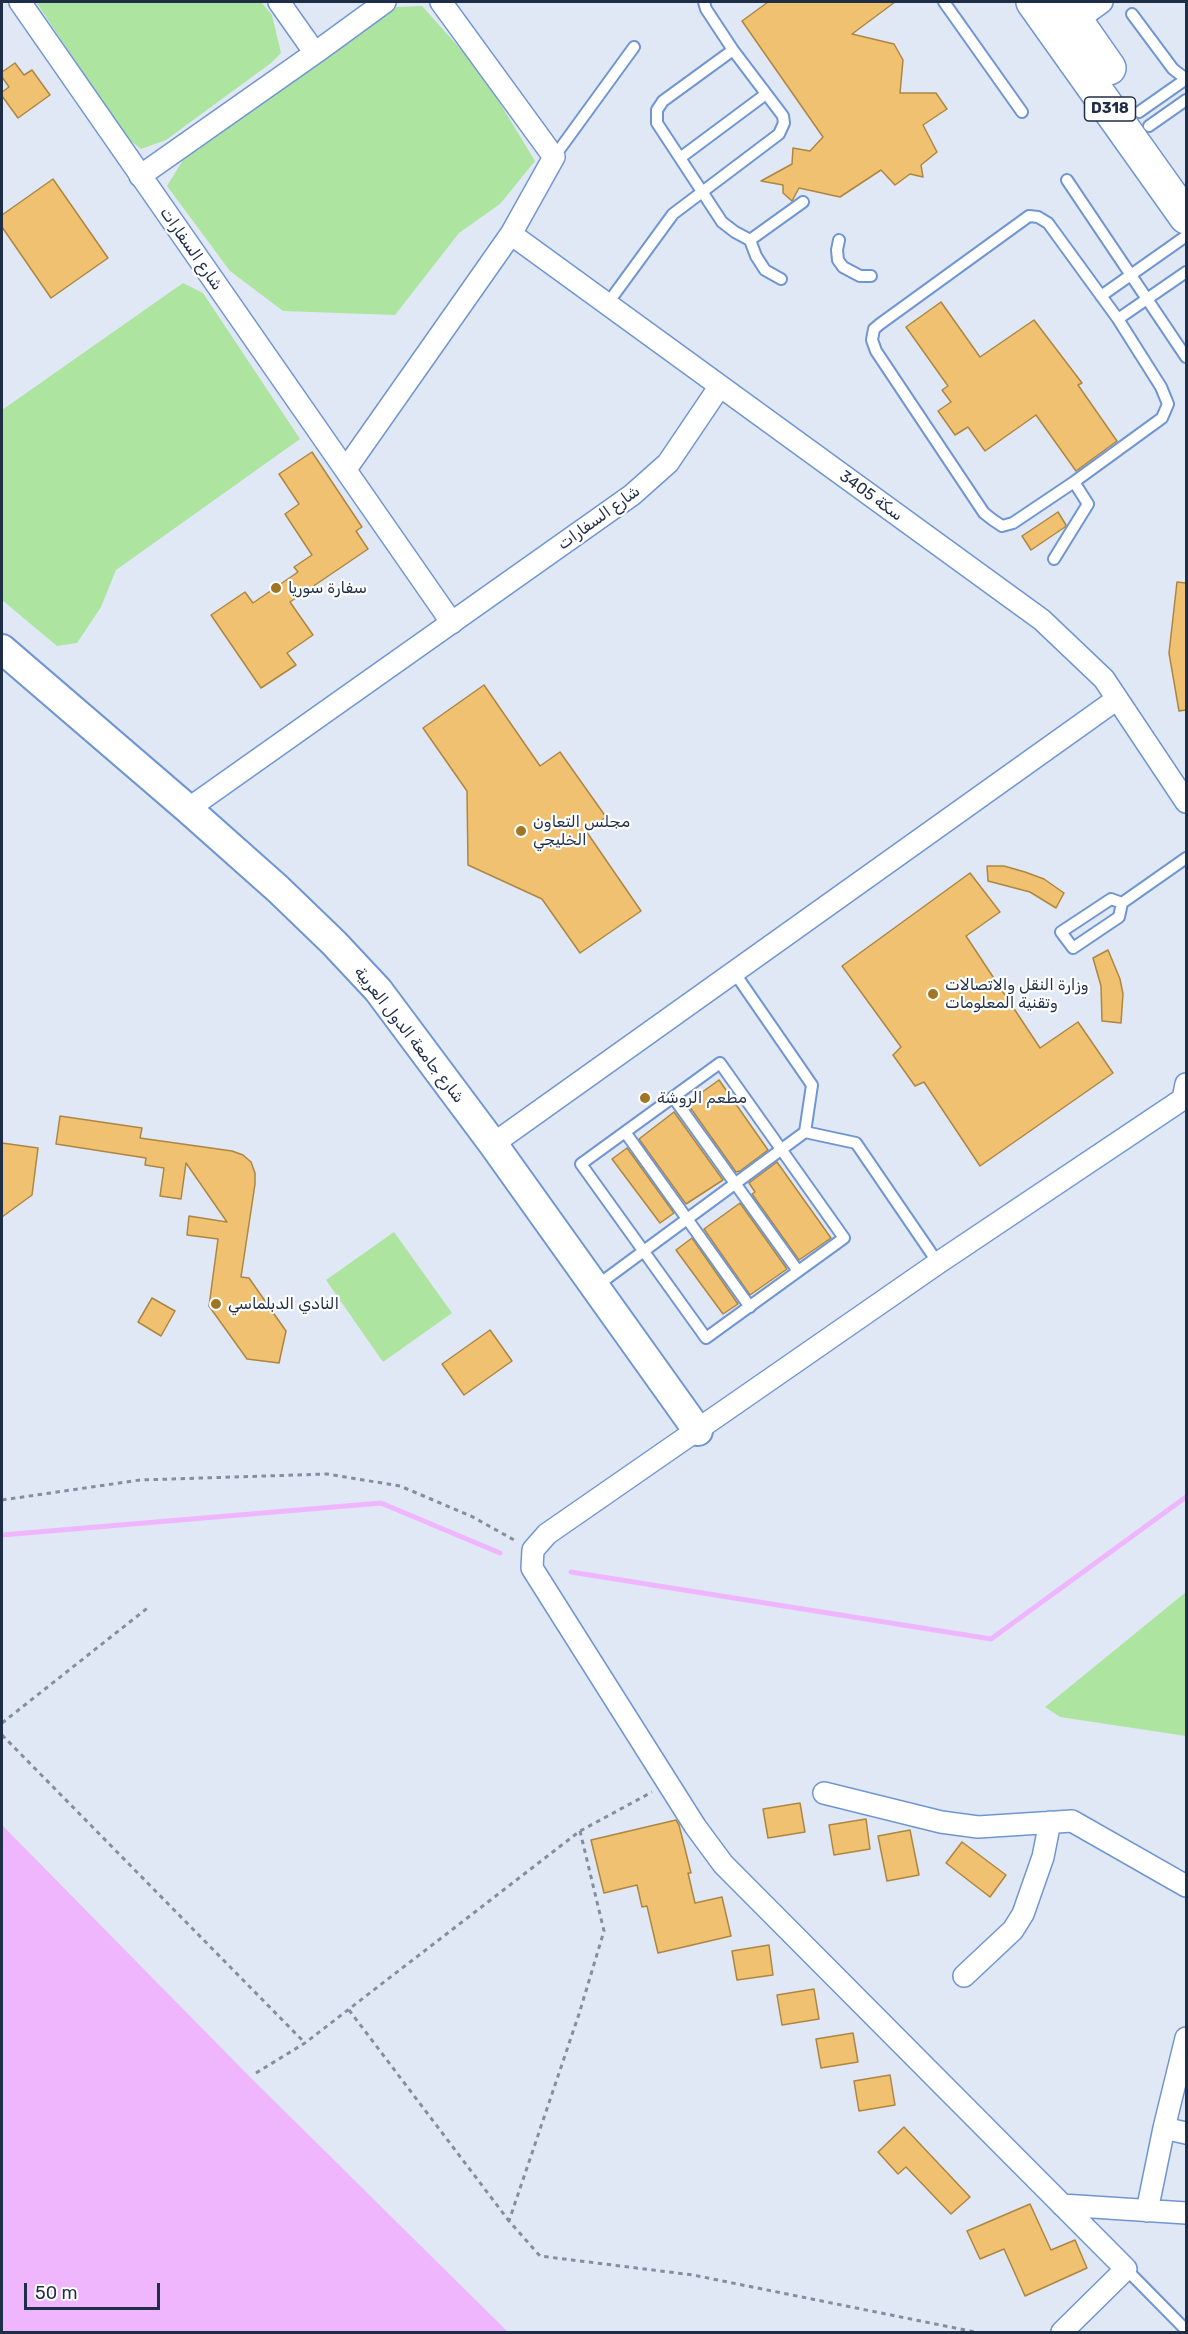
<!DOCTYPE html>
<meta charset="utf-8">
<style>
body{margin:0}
#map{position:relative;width:1188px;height:2334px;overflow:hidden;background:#e0e8f5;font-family:Rubik,sans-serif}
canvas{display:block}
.frame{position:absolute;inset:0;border:3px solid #1f2e47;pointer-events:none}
.scale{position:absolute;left:24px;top:2283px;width:136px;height:27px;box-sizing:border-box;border:3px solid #1f2e47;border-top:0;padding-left:8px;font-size:18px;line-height:21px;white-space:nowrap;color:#1f2e47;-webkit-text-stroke:4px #fff;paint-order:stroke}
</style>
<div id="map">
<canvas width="1188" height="2334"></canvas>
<div class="frame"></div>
<div class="scale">50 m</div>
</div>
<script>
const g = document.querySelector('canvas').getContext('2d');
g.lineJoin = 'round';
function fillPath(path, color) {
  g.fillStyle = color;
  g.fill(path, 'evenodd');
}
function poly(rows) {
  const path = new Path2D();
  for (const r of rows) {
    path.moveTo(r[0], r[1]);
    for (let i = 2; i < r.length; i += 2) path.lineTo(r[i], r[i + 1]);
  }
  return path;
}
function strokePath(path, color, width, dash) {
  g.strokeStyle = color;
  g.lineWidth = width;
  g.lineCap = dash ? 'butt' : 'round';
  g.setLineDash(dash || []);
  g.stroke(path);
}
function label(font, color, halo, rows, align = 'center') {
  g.font = font + ' Rubik,"Noto Naskh Arabic",sans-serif';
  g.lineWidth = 4.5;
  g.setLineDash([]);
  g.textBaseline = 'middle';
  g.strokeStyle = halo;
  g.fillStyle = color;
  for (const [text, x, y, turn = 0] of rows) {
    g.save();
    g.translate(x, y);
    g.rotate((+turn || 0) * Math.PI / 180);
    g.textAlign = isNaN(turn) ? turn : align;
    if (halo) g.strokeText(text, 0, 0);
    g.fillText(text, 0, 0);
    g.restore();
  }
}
fillPath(poly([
 [36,2,261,2,272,15,281,53,271,63,166,140,141,149,125,136],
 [422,6,481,72,535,161,500,204,459,233,395,315,283,311,230,271,167,186,183,160,397,7],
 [183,283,203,293,300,439,116,570,101,607,77,643,57,646,2,600,2,410],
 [394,1232,452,1313,383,1362,326,1280],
 [1186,1592,1186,1736,1060,1717,1045,1707]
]), '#ade49f');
fillPath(poly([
 [2,1825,250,2077,508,2332,2,2332]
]), '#efb6fd');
strokePath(poly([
 [2,1535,381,1503,500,1553],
 [571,1572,991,1639,1186,1497]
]), '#efb6fd', 5);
const building = poly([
 [768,2,895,2,852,34,894,44,903,60,900,93,936,93,947,109,923,125,937,152,921,165,923,177,910,174,895,185,881,170,840,197,799,188,792,201,783,193,783,185,761,181,792,164,793,148,810,151,823,137,742,21,768,2],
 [15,63,24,75,32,70,50,95,18,118,2,96,2,92,9,87,2,77,2,72,15,63],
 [53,179,108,258,51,298,2,227,2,215,53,179],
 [941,302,980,357,1034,320,1082,383,1078,385,1117,441,1076,471,1036,415,985,451,968,427,955,435,938,411,951,402,942,390,948,386,906,327,941,302],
 [312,452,362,527,356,531,368,549,290,602,313,635,287,653,296,665,261,688,211,615,245,592,253,603,298,572,294,567,312,555,285,514,299,504,279,474,312,452],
 [1058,512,1066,525,1065,527,1031,550,1022,536,1058,512],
 [1177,582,1186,583,1186,710,1179,711,1169,653,1177,582],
 [484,685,540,766,560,752,606,817,586,831,641,911,580,953,542,899,468,865,467,791,423,728,484,685],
 [987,866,1004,866,1025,872,1044,879,1064,893,1056,908,1030,892,988,881,987,866],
 [970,873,1000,912,966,936,1040,1048,1078,1022,1113,1073,980,1166,924,1082,915,1086,893,1055,901,1047,842,966,970,873],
 [1108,950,1120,979,1123,994,1121,1023,1102,1021,1101,986,1093,958,1108,950],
 [719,1080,768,1150,740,1171,736,1172,687,1103,719,1080],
 [674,1112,723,1180,686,1204,639,1139,674,1112],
 [60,1116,142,1128,140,1138,232,1151,243,1155,251,1162,255,1173,255,1184,241,1277,249,1278,286,1331,279,1363,247,1359,209,1306,218,1239,187,1235,189,1216,227,1222,186,1163,181,1199,160,1196,164,1168,145,1165,146,1158,56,1144,60,1116],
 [2,1143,38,1148,32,1195,2,1217,2,1143],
 [627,1148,674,1213,660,1223,612,1159,627,1148],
 [777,1162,831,1238,799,1260,752,1194,755,1192,749,1183,777,1162],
 [740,1203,787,1269,750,1295,704,1229,740,1203],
 [692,1238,738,1304,723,1314,676,1250,692,1238],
 [152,1298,175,1311,161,1336,138,1322,152,1298],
 [490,1330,512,1361,464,1395,442,1364,490,1330],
 [800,1803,805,1832,768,1838,763,1809,800,1803],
 [866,1819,870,1849,834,1855,829,1825,866,1819],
 [676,1820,679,1825,691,1873,688,1873,695,1903,722,1897,731,1936,658,1953,647,1906,642,1907,637,1885,604,1893,591,1840,676,1820],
 [910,1830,919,1875,887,1881,878,1836,910,1830],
 [962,1842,1006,1875,990,1897,946,1863,962,1842],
 [769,1945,773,1975,737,1980,732,1951,769,1945],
 [814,1989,819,2019,782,2025,777,1995,814,1989],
 [853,2033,858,2062,821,2068,816,2039,853,2033],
 [890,2075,895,2105,859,2111,854,2081,890,2075],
 [904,2127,970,2197,951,2214,906,2167,898,2174,878,2152,904,2127],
 [1030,2204,1051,2250,1075,2240,1087,2268,1025,2296,1004,2249,980,2259,967,2231,1030,2204]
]);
fillPath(building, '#f0c170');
strokePath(building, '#ad8642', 1.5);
const lane = poly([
 [944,2,1022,112],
 [1132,14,1173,69,1186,79],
 [733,50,663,101,657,110,657,123,722,222,735,232,750,240,756,256,765,270,781,279],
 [1139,112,1186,79],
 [1149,126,1186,100],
 [554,157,634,47],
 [680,158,766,94],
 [1067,180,1186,357],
 [750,240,803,202],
 [839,240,837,250,838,260,843,267,860,276,871,276],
 [1101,296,1186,236],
 [608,303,673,214,779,134,784,123,783,116,733,50,706,9,704,2],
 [1118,319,1186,272],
 [1054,559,1088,504,1074,482,1162,418,1168,404,1161,387,1118,319,1048,223,1038,217,1029,216,880,324,874,329,872,340,876,351,984,513,993,520,1002,526,1013,523,1074,482],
 [1122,903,1111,899,1061,932,1073,948,1119,917,1122,903,1186,858],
 [720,1063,844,1238,706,1338,581,1164,720,1063],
 [673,1097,798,1271],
 [625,1132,750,1307],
 [805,1132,856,1143,938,1263],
 [595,1287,805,1132,812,1085,734,972],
 [1126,2269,1186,2330]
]);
const street = poly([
 [20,2,452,623],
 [279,2,315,53,385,2],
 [1076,21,1102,2],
 [140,176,315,53],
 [511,234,1042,620,1104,679,1186,802],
 [346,469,511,234,554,157,441,2],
 [188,809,632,495,668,463,720,386],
 [493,1144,1117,699],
 [824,1793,941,1822,978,1827,1072,1821,1186,1886],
 [964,1976,1013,1930,1023,1914,1043,1857,1050,1822],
 [1164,2128,1186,2133],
 [1062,2205,1186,2213],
 [1147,2211,1164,2128,1186,2038],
 [1062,2332,1126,2269,723,1864,695,1826,532,1568,533,1550,547,1534,938,1263,1183,1099,1186,1084]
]);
const secondary = poly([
 [2,649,188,809,278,889,334,943,378,990,493,1144,698,1431]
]);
const primary = poly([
 [1033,2,1186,217],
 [1063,2,1109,68]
]);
strokePath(lane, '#7096d1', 14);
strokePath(street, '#7096d1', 24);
strokePath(secondary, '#7096d1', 32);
strokePath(primary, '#7096d1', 36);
strokePath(poly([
 [2,1500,140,1480,327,1474,400,1486,471,1516,516,1541],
 [2,1723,150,1606],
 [2,1735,305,2043],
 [580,1831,604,1931,579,2014,509,2221,540,2256,693,2275,975,2332],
 [349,2010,509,2221],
 [256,2073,305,2043,580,1831,652,1792]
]), '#838fa1', 3, [4.5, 4.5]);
strokePath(lane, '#fff', 10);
strokePath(street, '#fff', 21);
strokePath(secondary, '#fff', 28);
strokePath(primary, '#fff', 33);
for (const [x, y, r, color] of [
 [276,588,6,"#a07625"],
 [521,831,6,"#a07625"],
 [933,994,6,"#a07625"],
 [645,1098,6,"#a07625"],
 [216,1304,6,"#a07625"]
]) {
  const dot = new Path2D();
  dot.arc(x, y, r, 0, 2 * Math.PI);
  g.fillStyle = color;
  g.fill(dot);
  strokePath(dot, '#fff', 2);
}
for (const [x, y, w] of [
 [1110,109,51]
]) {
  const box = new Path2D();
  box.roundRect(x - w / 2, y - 12, w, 24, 4.5);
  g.fillStyle = '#fff';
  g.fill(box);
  strokePath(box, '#1f2e47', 1.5);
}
label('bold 15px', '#1f2e47', null, [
 ["D318",1110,109]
]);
label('16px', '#1f2e47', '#fff', [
 ["شارع السفارات",191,249,55],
 ["سكة 3405",871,496,36],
 ["شارع السفارات",599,518,-36],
 ["شارع جامعة الدول العربية",409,1035,52]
]);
label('16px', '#1f2e47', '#fff', [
 ["سفارة سوريا",288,588],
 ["مجلس التعاون",533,822],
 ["الخليجي",533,840],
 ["وزارة النقل والاتصالات",945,985],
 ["وتقنية المعلومات",945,1003],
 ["مطعم الروشة",657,1098],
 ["النادي الدبلماسي",228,1304]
], 'left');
</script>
